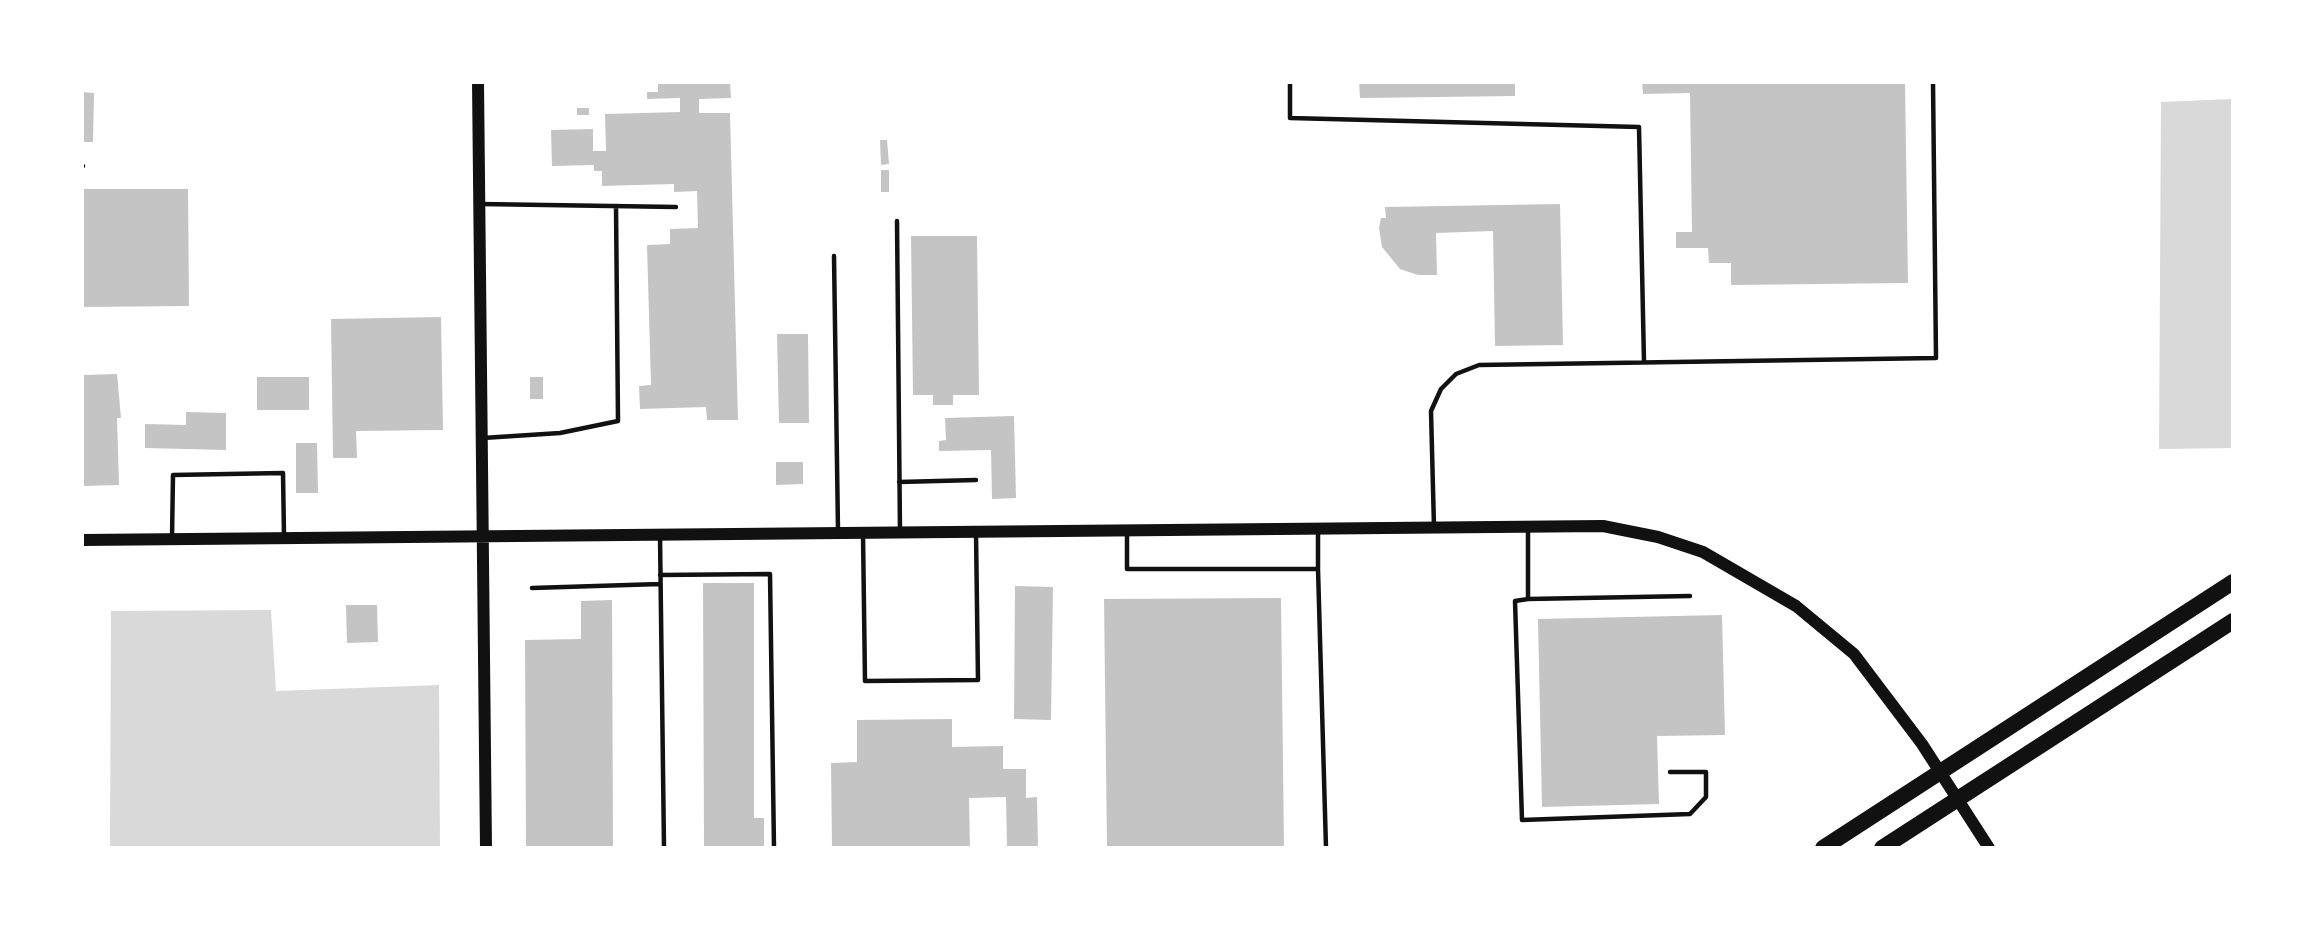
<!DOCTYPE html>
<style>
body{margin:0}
#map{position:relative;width:2315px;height:930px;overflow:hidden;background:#fff;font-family:"Varela Round",sans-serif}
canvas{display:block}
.frame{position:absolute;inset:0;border:84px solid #fff;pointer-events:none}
</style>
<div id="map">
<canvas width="2315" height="930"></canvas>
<div class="frame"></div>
</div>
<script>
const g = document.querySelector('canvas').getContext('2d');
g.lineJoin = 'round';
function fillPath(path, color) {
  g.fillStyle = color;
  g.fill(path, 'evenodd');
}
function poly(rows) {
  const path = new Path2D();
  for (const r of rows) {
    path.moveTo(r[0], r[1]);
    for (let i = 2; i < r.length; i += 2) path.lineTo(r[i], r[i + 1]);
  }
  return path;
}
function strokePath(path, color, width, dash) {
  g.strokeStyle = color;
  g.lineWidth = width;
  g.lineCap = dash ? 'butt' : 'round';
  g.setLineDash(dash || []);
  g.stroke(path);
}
fillPath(poly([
 [2233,99,2233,448,2159,449,2161,102],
 [271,610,276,691,439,685,440,848,110,848,111,611]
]), '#d9d9d9');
fillPath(poly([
 [658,82,730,82,731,98,699,99,699,113,730,113,738,420,707,420,706,407,640,409,639,386,651,385,647,245,670,244,670,229,698,228,697,191,674,192,674,184,602,186,602,171,594,171,594,165,552,166,551,130,593,129,593,151,606,151,605,114,680,112,680,98,647,99,647,92,658,92],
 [1359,82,1515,82,1515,96,1360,98],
 [1642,82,1905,82,1908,283,1731,285,1731,263,1709,263,1708,248,1676,248,1676,232,1692,232,1690,93,1643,94],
 [82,92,94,93,93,142,82,142],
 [577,108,589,108,589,115,577,115],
 [880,140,887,140,889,164,881,165],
 [881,170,889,170,889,192,881,192],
 [82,189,188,189,189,306,82,307],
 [1560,204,1563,345,1495,346,1493,231,1436,233,1437,275,1418,275,1400,269,1382,247,1379,228,1381,218,1386,218,1385,207],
 [911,236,977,236,979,395,953,395,953,405,933,405,933,395,913,395],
 [441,317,443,430,356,431,357,458,333,458,331,319],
 [777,334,808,334,809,423,779,423],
 [117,374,121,418,117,418,119,485,82,486,82,375],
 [257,377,309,377,309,410,257,410],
 [530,377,543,377,543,399,530,399],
 [186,412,226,413,226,450,145,448,145,424,186,425],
 [1014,416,1016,498,992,499,991,450,939,451,939,441,946,440,945,418],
 [296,443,317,443,318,493,296,493],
 [776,462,803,462,803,484,776,485],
 [703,583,754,583,754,818,764,818,764,848,704,848],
 [1015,586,1053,587,1051,720,1014,719],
 [1281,598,1284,848,1107,848,1104,599],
 [612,600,613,848,526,848,525,640,581,639,581,601],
 [346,605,377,605,378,642,347,643],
 [1722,615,1725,735,1657,736,1659,804,1542,807,1538,619],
 [952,719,952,747,1003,746,1003,769,1026,769,1026,798,1037,797,1038,848,1007,848,1006,797,969,798,970,848,832,848,831,763,857,762,857,720]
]), '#c4c4c4');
strokePath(poly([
 [1290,82,1290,118,1639,127,1644,362],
 [82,166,83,166],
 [480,204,676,207],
 [897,221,900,532],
 [834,256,838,531],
 [483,438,560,433,618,421,616,206],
 [899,482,976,480],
 [1434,527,1431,411,1441,389,1456,374,1479,365,1936,358,1933,82],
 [1528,528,1528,599,1690,596],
 [1127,532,1127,569,1318,569,1318,530],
 [863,534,865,681,978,680,976,533],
 [660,536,664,848],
 [172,538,173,475,283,473,284,536],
 [1318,569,1326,848],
 [660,575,770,574,774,848],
 [532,588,660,584],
 [1528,599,1515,601,1522,820,1690,814,1706,797,1706,772,1670,772]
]), '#111', 4.5);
strokePath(poly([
 [478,82,486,848],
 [82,540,1603,526,1658,537,1703,552,1796,606,1854,654,1922,744,1989,848]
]), '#111', 12);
strokePath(poly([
 [1823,848,2233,582],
 [1882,848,2233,621]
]), '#111', 16);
</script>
